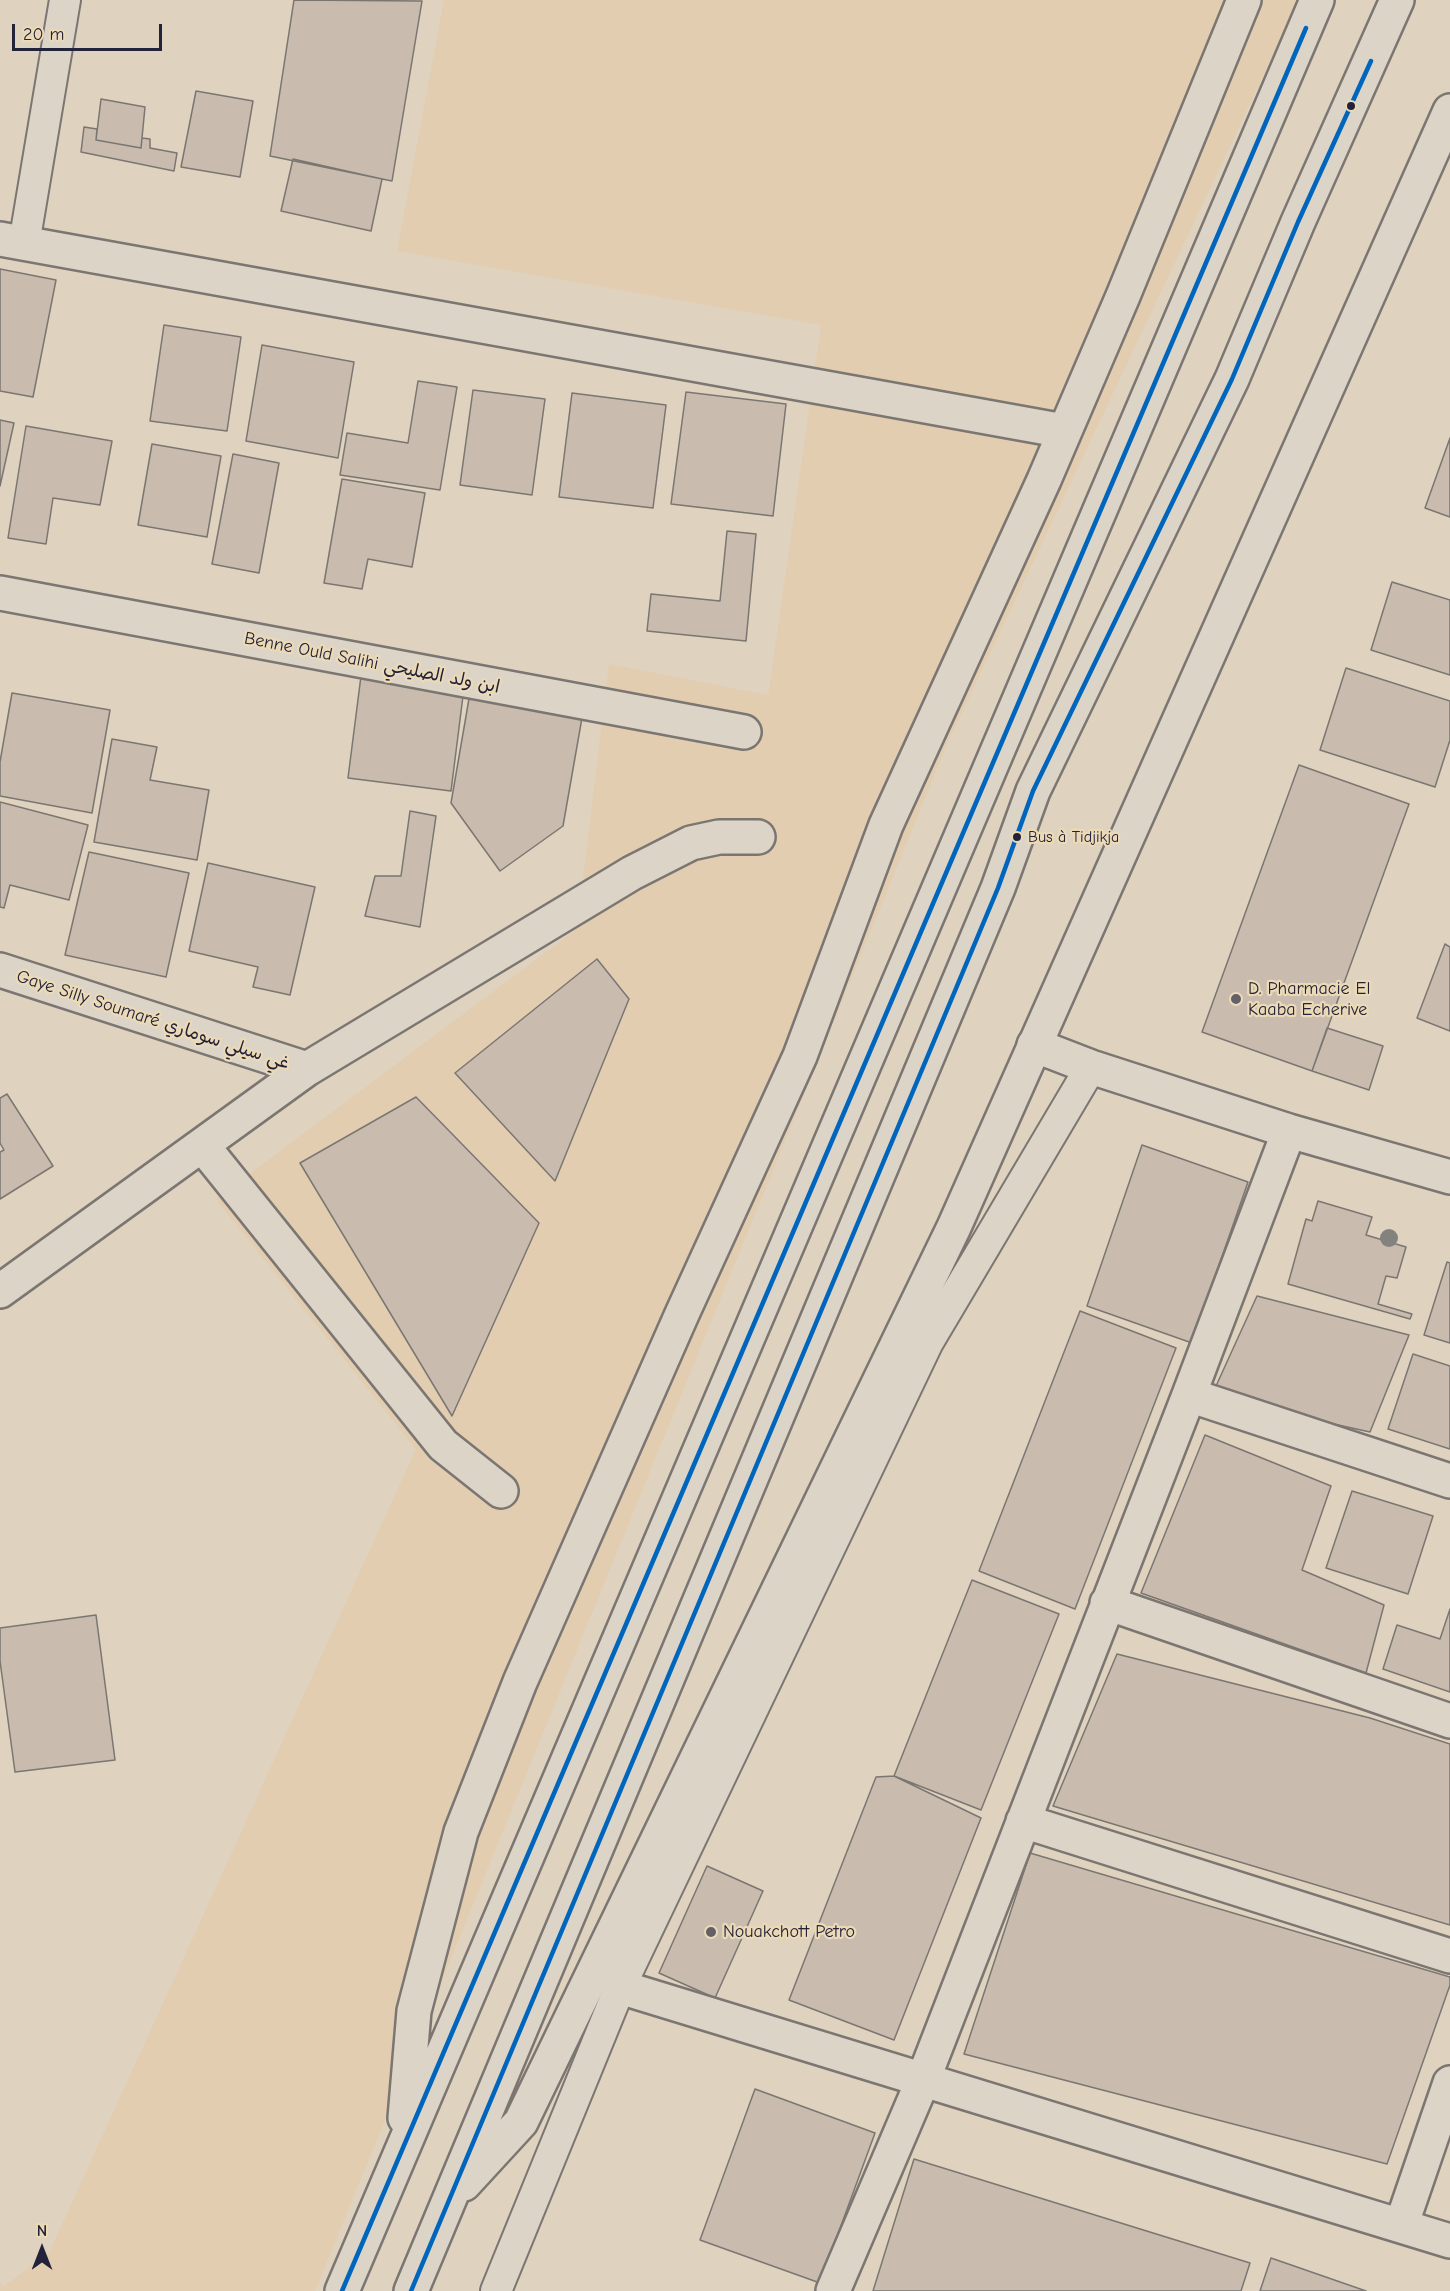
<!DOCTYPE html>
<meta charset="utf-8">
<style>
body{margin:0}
#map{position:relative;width:1450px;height:2291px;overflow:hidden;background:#dfd2be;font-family:"Comic Neue",sans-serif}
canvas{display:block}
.north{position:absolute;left:12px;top:2219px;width:60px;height:60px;-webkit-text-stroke:4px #ecdab7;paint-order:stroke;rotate:0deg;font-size:16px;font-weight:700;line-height:24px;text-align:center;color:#22223b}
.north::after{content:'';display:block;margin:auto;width:21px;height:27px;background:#22223b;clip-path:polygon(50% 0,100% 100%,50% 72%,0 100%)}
.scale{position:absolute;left:12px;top:24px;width:150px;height:27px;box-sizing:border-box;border:3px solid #22223b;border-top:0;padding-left:8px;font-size:18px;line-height:21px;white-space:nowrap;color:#22223b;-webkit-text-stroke:4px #ecdab7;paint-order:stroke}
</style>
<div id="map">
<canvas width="1450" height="2291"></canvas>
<div class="north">N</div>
<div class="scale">20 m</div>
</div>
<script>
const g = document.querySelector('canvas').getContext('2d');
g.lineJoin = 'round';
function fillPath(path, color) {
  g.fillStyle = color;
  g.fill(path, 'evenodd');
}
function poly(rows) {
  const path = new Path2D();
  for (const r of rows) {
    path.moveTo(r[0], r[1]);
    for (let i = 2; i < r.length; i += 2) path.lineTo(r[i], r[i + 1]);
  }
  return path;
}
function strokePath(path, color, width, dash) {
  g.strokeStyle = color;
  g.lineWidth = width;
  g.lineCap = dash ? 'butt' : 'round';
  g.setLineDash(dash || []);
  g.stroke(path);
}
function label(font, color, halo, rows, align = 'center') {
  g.font = font + ' "Comic Neue","Playpen Sans Arabic",sans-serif';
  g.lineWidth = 4.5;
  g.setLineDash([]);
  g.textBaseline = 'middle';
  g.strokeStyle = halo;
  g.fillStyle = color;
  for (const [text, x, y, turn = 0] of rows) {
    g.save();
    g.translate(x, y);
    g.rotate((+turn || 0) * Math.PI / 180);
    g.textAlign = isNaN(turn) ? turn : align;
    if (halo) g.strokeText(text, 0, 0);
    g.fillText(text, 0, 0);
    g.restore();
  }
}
fillPath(poly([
 [444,0,1299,0,948,742,315,2291,0,2291,0,2282,3,2287,49,2253,416,1449,216,1199,577,929,609,664,768,695,821,325,397,251]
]), '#e2cdb1');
const building = poly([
 [294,0,422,1,392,181,270,156,294,0],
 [196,91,253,101,240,177,181,167,196,91],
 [101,99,145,107,141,148,96,140,101,99],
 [84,127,97,129,96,140,141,148,142,138,150,139,150,148,177,153,174,171,81,152,84,127],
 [293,159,382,179,371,231,281,211,293,159],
 [0,269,56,280,33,397,0,391,0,269],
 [164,325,241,337,227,431,150,421,164,325],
 [262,345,354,362,338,458,246,441,262,345],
 [418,381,457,387,440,490,340,475,347,433,408,443,418,381],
 [473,390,545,399,532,495,460,485,473,390],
 [686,392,786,404,773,516,671,504,686,392],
 [572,393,666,405,653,508,559,497,572,393],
 [0,420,14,423,0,486,0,420],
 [26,426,112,441,100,505,53,498,46,544,8,538,26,426],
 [1450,438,1450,517,1425,508,1450,438],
 [152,444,221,456,207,537,138,525,152,444],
 [233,454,279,463,259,573,212,564,233,454],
 [342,479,425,493,412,567,368,559,362,589,324,583,342,479],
 [727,531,756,534,746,641,647,631,651,594,720,601,727,531],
 [1392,582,1450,600,1450,675,1371,650,1392,582],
 [1346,668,1450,701,1450,740,1435,787,1320,750,1346,668],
 [361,676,464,688,451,791,348,778,361,676],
 [12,693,110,710,92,813,0,796,0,762,12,693],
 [470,693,583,712,563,826,500,871,451,803,470,693],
 [112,739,157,747,150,780,209,790,197,860,94,842,112,739],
 [1299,765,1409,804,1312,1071,1202,1032,1299,765],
 [0,802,88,825,69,900,10,885,4,908,0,907,0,802],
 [410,811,436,816,420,927,365,916,375,876,401,876,410,811],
 [89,852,189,873,166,977,65,955,89,852],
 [208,863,315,887,290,995,253,987,258,967,189,951,208,863],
 [1445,944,1450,947,1450,1031,1417,1018,1445,944],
 [597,959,629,999,555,1181,455,1073,597,959],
 [1327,1028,1383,1046,1369,1090,1312,1071,1327,1028],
 [7,1094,53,1166,0,1199,0,1152,4,1150,0,1143,0,1098,7,1094],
 [416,1097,539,1223,452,1416,300,1163,416,1097],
 [1142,1145,1248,1182,1192,1343,1087,1306,1142,1145],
 [1318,1201,1372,1217,1366,1235,1406,1247,1397,1278,1386,1276,1378,1304,1412,1314,1410,1319,1288,1284,1306,1219,1312,1221,1318,1201],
 [1447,1262,1450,1263,1450,1343,1424,1335,1447,1262],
 [1257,1296,1409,1335,1370,1432,1211,1397,1257,1296],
 [1080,1311,1176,1348,1075,1609,979,1571,1080,1311],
 [1413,1354,1450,1366,1450,1449,1388,1429,1413,1354],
 [1205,1435,1331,1486,1302,1570,1384,1605,1366,1673,1141,1593,1205,1435],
 [1352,1491,1433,1516,1408,1594,1326,1568,1352,1491],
 [972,1580,1059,1614,981,1810,894,1776,972,1580],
 [1450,1609,1450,1692,1383,1669,1397,1625,1440,1639,1450,1609],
 [96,1615,115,1760,15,1772,0,1661,0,1628,96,1615],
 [1117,1654,1370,1718,1450,1744,1450,1925,1053,1806,1117,1654],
 [894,1776,981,1818,894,2040,789,2000,876,1777,894,1776],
 [1030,1853,1450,1977,1450,1985,1387,2164,964,2054,1030,1853],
 [707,1866,763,1891,715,1998,659,1973,707,1866],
 [755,2089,875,2133,820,2283,700,2240,755,2089],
 [914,2159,1250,2263,1241,2291,873,2291,914,2159],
 [1271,2258,1366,2291,1260,2291,1271,2258]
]);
fillPath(building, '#c9bcae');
strokePath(building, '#7b7672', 1.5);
const service = poly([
 [24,244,65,0],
 [496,2291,620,1987,928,1342,1091,1067]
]);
const minor = poly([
 [0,239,1064,431],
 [0,593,744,732],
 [0,970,307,1069],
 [1034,1045,1091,1067,1289,1131,1450,1177],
 [202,1145,443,1445,501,1491],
 [0,1291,307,1069,632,873,691,843,719,837,758,837],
 [1189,1395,1450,1481],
 [1107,1603,1450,1721],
 [1023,1821,1450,1956],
 [620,1987,1450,2241],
 [1401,2226,1450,2083],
 [833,2291,923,2080,1189,1395,1289,1131]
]);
const trunk = poly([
 [405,2118,414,2011,461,1832,520,1682,682,1314,800,1056,886,825,1044,480,1123,296,1244,0],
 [464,2184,521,2122,954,1227,1450,111],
 [342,2291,1317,0],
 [411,2291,998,888,1033,791,1232,379,1298,222,1397,0]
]);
strokePath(service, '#7b7672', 34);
strokePath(minor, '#7b7672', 38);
strokePath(trunk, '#7b7672', 38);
strokePath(service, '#dcd4c6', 30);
strokePath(minor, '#dcd4c6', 33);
strokePath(trunk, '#dcd4c6', 33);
strokePath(poly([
 [342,2291,1306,28],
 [411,2291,998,888,1033,791,1232,379,1298,222,1371,61]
]), '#0065bd', 4.5);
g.fillStyle = '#84827f';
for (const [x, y] of [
 [1389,1238]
]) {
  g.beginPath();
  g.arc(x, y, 9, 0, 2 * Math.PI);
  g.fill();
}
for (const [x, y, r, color] of [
 [1351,106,5,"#22223b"],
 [1017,837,5,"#22223b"],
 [1236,999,6,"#646069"],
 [711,1932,6,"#646069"]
]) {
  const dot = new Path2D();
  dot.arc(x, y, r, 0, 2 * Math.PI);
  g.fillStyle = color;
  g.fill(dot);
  strokePath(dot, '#ecdab7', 2);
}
label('16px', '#22223b', '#ecdab7', [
 ["Bus à Tidjikja",1028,837]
], 'left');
label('18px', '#22223b', '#ecdab7', [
 ["Benne Ould Salihi ابن ولد الصليحي",372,663,11],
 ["Gaye Silly Soumaré غي سيلي سوماري",153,1020,18]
]);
label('18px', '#22223b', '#ecdab7', [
 ["D. Pharmacie El",1248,989],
 ["Kaaba Echerive",1248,1010],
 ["Nouakchott Petro",723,1932]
], 'left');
</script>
